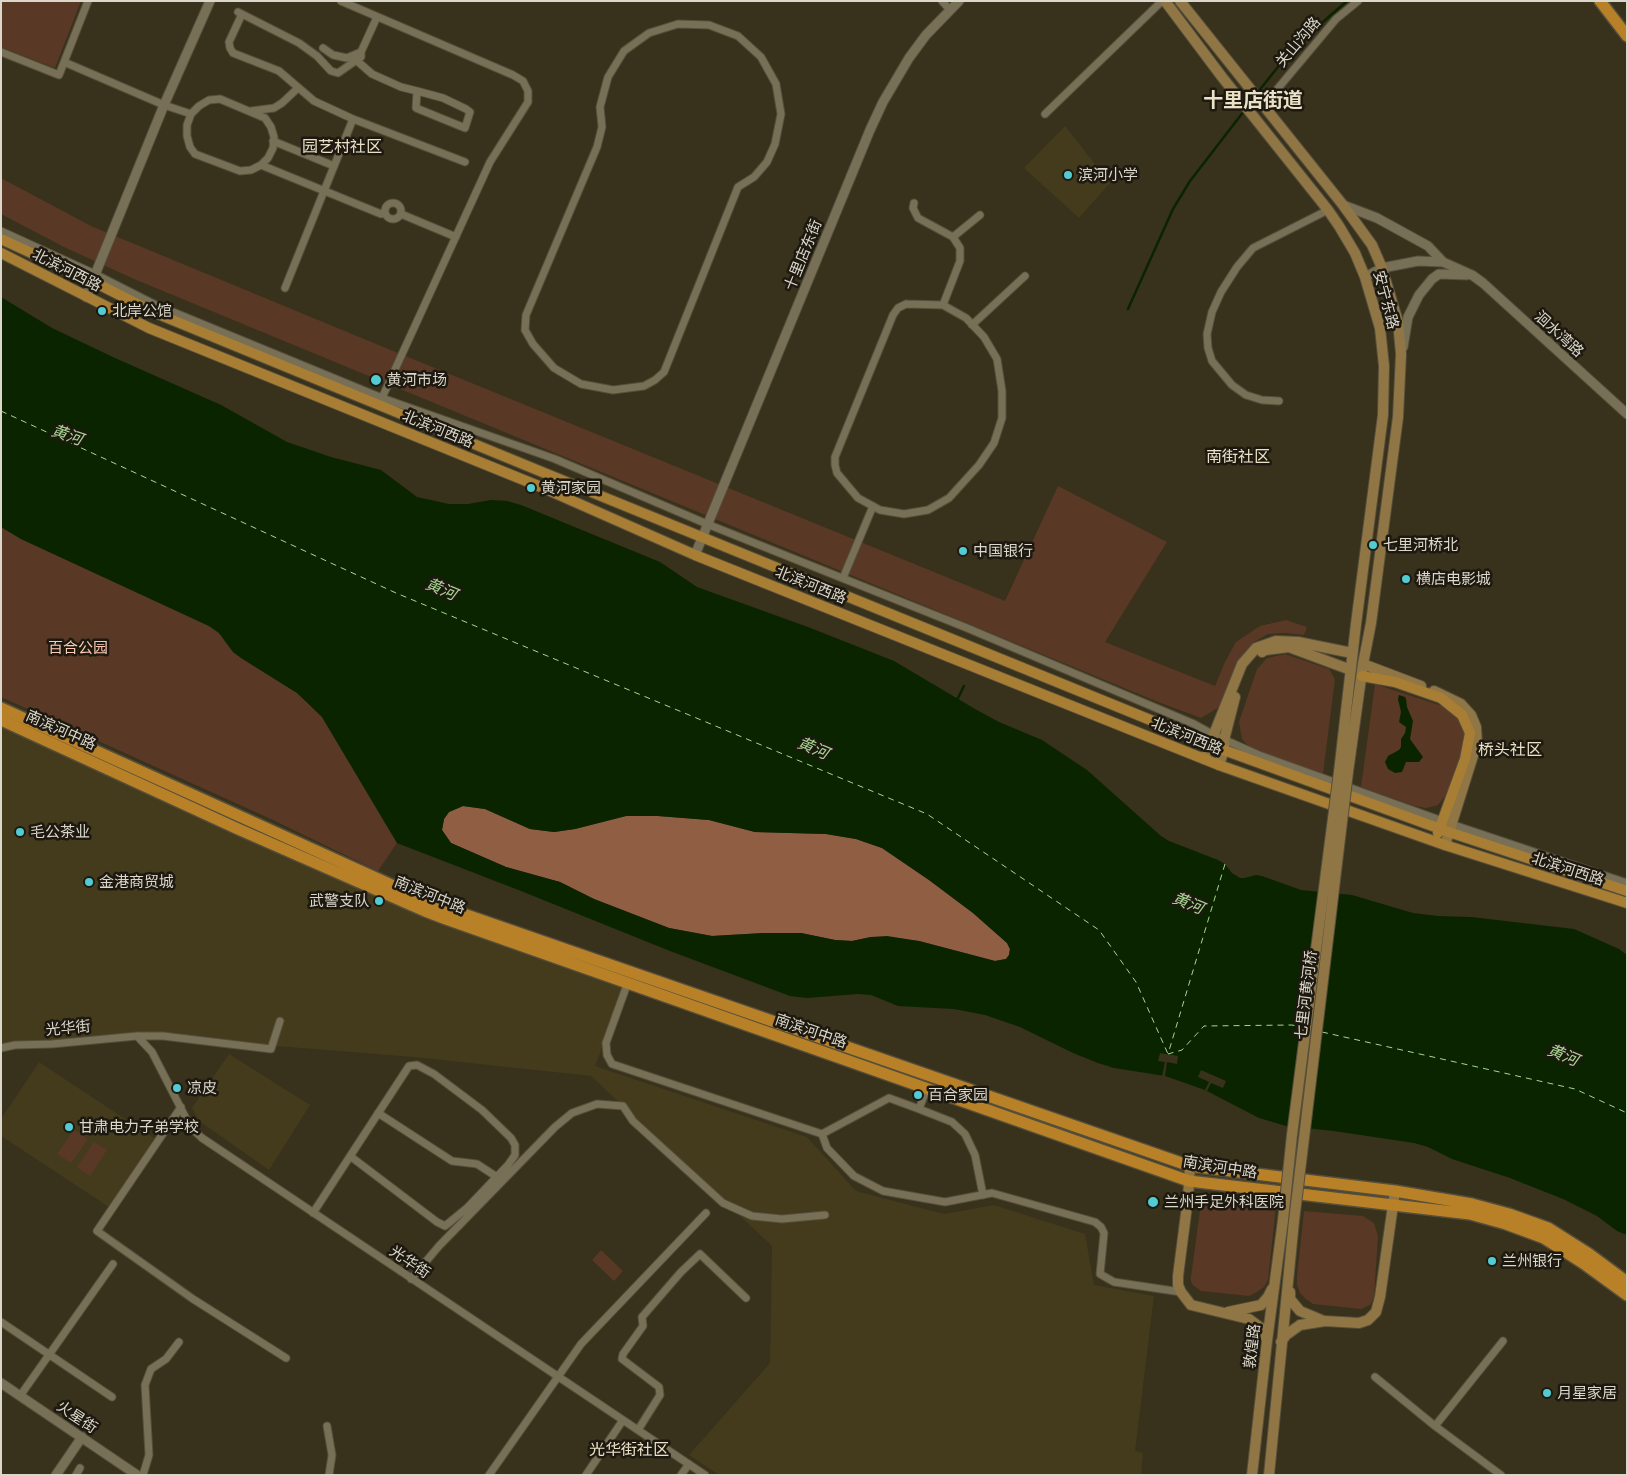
<!DOCTYPE html>
<meta charset="utf-8">
<style>
body{margin:0}
#map{position:relative;width:1628px;height:1476px;overflow:hidden;background:#38311b;font-family:Commissioner,sans-serif}
canvas{display:block}
.frame{position:absolute;inset:0;border:2px solid #dbd7ca;pointer-events:none}
</style>
<div id="map">
<canvas width="1628" height="1476"></canvas>
<div class="frame"></div>
</div>
<script>
const g = document.querySelector('canvas').getContext('2d');
g.lineJoin = 'round';
function fillPath(path, color) {
  g.fillStyle = color;
  g.fill(path, 'evenodd');
}
function poly(rows) {
  const path = new Path2D();
  for (const r of rows) {
    if (r.length === 3) {
      path.moveTo(r[0] + r[2], r[1]);
      path.arc(r[0], r[1], r[2], 0, 2 * Math.PI);
      continue;
    }
    path.moveTo(r[0], r[1]);
    for (let i = 2; i < r.length; i += 2) path.lineTo(r[i], r[i + 1]);
  }
  return path;
}
function strokePath(path, color, width, dash) {
  g.strokeStyle = color;
  g.lineWidth = width;
  g.lineCap = dash ? 'butt' : 'round';
  g.setLineDash(dash || []);
  g.stroke(path);
}
function label(font, color, halo, rows, align = 'center') {
  g.font = font + ' Commissioner,"Noto Sans SC",sans-serif';
  g.lineWidth = 5;
  g.setLineDash([]);
  g.textBaseline = 'middle';
  g.strokeStyle = halo;
  g.fillStyle = color;
  for (const [text, x, y, turn = 0] of rows) {
    g.save();
    g.translate(x, y);
    g.rotate((+turn || 0) * Math.PI / 180);
    g.textAlign = isNaN(turn) ? turn : align;
    if (halo) g.strokeText(text, 0, 0);
    g.fillText(text, 0, 0);
    g.restore();
  }
}
fillPath(poly([
 [1065,126,1110,183,1079,218,1024,168],
 [1,718,628,982,595,1066,807,1137,856,1191,944,1214,994,1205,1085,1234,1094,1285,1154,1296,1135,1451,1143,1453,1141,1475,719,1475,689,1455,770,1363,772,1246,591,1076,414,1057,163,1037,1,1046],
 [229,1054,310,1105,269,1170,199,1121,192,1108],
 [39,1062,154,1138,109,1207,1,1136,1,1119]
]), '#443b1d');
fillPath(poly([
 [1,1,81,1,55,68,1,47],
 [1,178,91,226,381,346,1005,601,1058,486,1167,542,1105,642,1215,686,1225,662,1236,642,1260,626,1286,620,1307,627,1304,635,1285,633,1268,634,1254,642,1242,655,1232,674,1221,706,1201,718,1158,702,134,279,64,247,1,214],
 [1,527,21,539,209,626,219,633,233,652,297,693,310,704,322,717,397,843,378,871,273,820,1,697],
 [1285,654,1329,669,1335,679,1323,774,1250,748,1242,739,1239,722,1257,669,1267,658],
 [1375,684,1448,708,1457,716,1464,725,1466,736,1463,750,1450,790,1438,805,1426,808,1415,806,1361,787],
 [74,1130,88,1139,71,1163,57,1154],
 [94,1142,107,1150,90,1176,77,1167],
 [1217,1199,1276,1206,1268,1280,1264,1287,1257,1292,1249,1296,1201,1291,1193,1285,1191,1281,1191,1277,1200,1210,1210,1201],
 [1304,1211,1363,1216,1374,1223,1378,1236,1374,1297,1370,1305,1361,1309,1313,1304,1306,1299,1300,1293,1297,1285,1297,1276],
 [601,1250,623,1271,614,1281,592,1260]
]), '#593826');
fillPath(poly([
 [463,806,485,809,530,829,554,832,575,829,626,816,658,816,709,820,755,832,826,834,856,839,882,848,929,880,973,913,1007,943,1010,949,1009,955,1006,959,995,961,919,941,871,937,852,941,835,940,801,933,764,933,712,936,669,928,594,899,560,882,506,867,451,843,442,830,444,819,449,812]
]), '#8f5e43');
fillPath(poly([
 [1,297,52,328,115,358,221,405,287,442,331,457,381,470,417,497,449,504,468,504,491,500,507,501,521,505,660,562,697,587,808,627,894,661,975,709,999,722,1042,740,1087,770,1161,836,1169,841,1218,860,1225,864,1232,873,1240,878,1244,878,1256,875,1262,876,1301,890,1352,895,1413,913,1438,916,1471,917,1574,929,1619,949,1627,955,1627,1235,1617,1231,1597,1216,1563,1199,1510,1178,1452,1159,1428,1147,1414,1143,1334,1131,1286,1126,1259,1118,1205,1090,1165,1076,1114,1068,1098,1063,1073,1053,1020,1027,985,1015,954,1009,898,1006,871,995,858,994,807,998,790,996,670,951,521,891,397,843,322,717,297,693,241,658,233,652,219,633,209,626,21,539,1,527],
 [463,806,485,809,530,829,554,832,575,829,626,816,658,816,709,820,755,832,826,834,856,839,882,848,929,880,973,913,1007,943,1010,949,1009,955,1006,959,995,961,919,941,887,936,871,937,852,941,835,940,801,933,764,933,712,936,669,928,594,899,560,882,506,867,451,843,442,830,444,819,449,812],
 [1399,695,1405,697,1406,699,1407,707,1413,721,1410,739,1423,757,1419,762,1406,762,1402,772,1395,773,1388,769,1385,762,1388,756,1399,750,1401,747,1401,739,1405,733,1406,727,1399,722,1401,712,1398,699]
]), '#0a2400');
fillPath(poly([
 [1160,1053,1178,1056,1177,1064,1167,1062,1165,1076,1162,1076,1165,1062,1158,1061],
 [1201,1070,1226,1081,1223,1088,1211,1083,1207,1091,1205,1090,1209,1082,1198,1077]
]), '#38311b');
strokePath(poly([
 [1258,92,1293,48,1347,1],
 [1128,309,1173,209,1190,181,1244,111],
 [957,700,964,686]
]), '#0a2400', 2.5);
strokePath(poly([
 [1,411,396,593,927,814,1099,930,1136,982,1168,1054],
 [1225,864,1168,1054,1182,1050,1204,1026,1292,1025,1301,1027],
 [1322,1032,1575,1089,1627,1113]
]), '#a7d691', 1, [6, 5]);
const minor = poly([
 [341,1,513,75,523,81,528,91,528,102,490,162,381,400],
 [942,1,950,10],
 [238,12,299,43,317,56,331,71,338,73,361,57,361,52,377,17],
 [242,14,229,42,230,48,233,53,279,71,314,101,353,119,465,162],
 [678,24,709,25,738,36,761,57,776,84,781,114,775,144,767,162,754,177,738,187,664,372,655,380,644,386,613,390,581,384,554,368,533,344,525,330,526,315,597,147,602,127,600,107,608,77,624,51,649,33,678,24],
 [323,48,333,55,347,58,361,52],
 [1,52,59,75,88,1],
 [356,60,372,74,401,87,417,91,443,98,466,109,470,112,465,128,416,108,417,91],
 [64,62,164,105,191,114],
 [220,99,265,118,271,127,274,137,273,148,268,158,261,165,251,170,240,171,195,154,190,147,187,136,187,125,191,114,199,106,209,100,220,99],
 [1264,105,1336,19,1358,1],
 [251,111,274,108,282,103,298,88],
 [1045,114,1162,1],
 [273,141,334,166],
 [261,165,381,214,385,213],
 [393,211,8],
 [914,203,913,208,918,218,953,237,960,248,960,261,943,305],
 [401,214,456,237],
 [1,231,95,274,156,305,382,398,555,459,707,524,967,628,1194,724,1214,735,1259,755,1451,824,1627,883],
 [953,237,980,215],
 [285,288,353,119],
 [906,304,943,305,966,318,984,337,997,359,1002,391,1002,418,994,443,979,465,949,498,928,510,904,514,880,510,858,498,837,473,835,465,835,457,893,315,898,308,906,304],
 [972,325,1025,276],
 [1279,401,1262,400,1246,395,1232,385,1212,361,1208,348,1207,334,1212,312,1221,292,1237,267,1253,248,1328,210],
 [843,578,873,506],
 [628,982,606,1043,607,1055,612,1064,822,1134,827,1148,854,1176,883,1191,945,1202,992,1193,1095,1222,1101,1227,1104,1233,1100,1274,1114,1282,1181,1292],
 [137,1036,152,1052,191,1128,202,1138,705,1475],
 [1,1048,15,1045,52,1044,137,1036,163,1036,271,1049,280,1021],
 [181,1107,97,1231,193,1299,286,1358],
 [919,1109,927,1088],
 [378,1113,452,1161,477,1164,497,1177],
 [822,1134,889,1098,919,1109,952,1122,965,1134,975,1155,983,1195],
 [313,1213,409,1066,417,1065,434,1074,482,1110,511,1138,515,1145,515,1155,508,1165,467,1208,445,1226,437,1222,350,1156],
 [411,1279,439,1246,555,1127,572,1113,597,1104,623,1106,633,1121,723,1203,752,1216,782,1219,825,1215],
 [1,1322,112,1397],
 [1375,1377,1435,1426,1503,1341],
 [20,1396,113,1264],
 [327,1426,332,1455,329,1475],
 [1435,1426,1501,1475],
 [638,1430,660,1395,659,1387,622,1359,623,1354,643,1326,642,1317,681,1272,700,1254,746,1298],
 [76,1475,80,1468],
 [143,1475,149,1455,145,1385,151,1369,166,1359,179,1342],
 [489,1475,581,1344,706,1213],
 [586,1475,623,1420],
 [681,1475,689,1464]
]);
const tertiary = poly([
 [1343,205,1377,218,1428,246,1443,262],
 [1365,277,1382,268,1418,261,1443,262,1472,275,1483,283,1627,414],
 [86,297,164,105,210,1],
 [1403,347,1408,317,1419,295,1432,279,1439,274,1467,275],
 [695,555,870,130,883,102,909,58,926,35,959,1],
 [1,1383,137,1475],
 [56,1475,82,1437]
]);
const secondary = poly([
 [1165,1,1222,77,1328,210,1339,226,1355,253,1365,277,1380,328,1384,366,1383,415,1356,624,1339,772],
 [1180,1,1343,205,1372,245,1382,268,1398,322,1401,354,1398,417,1371,623,1363,664,1348,772],
 [1262,652,1265,650,1289,647,1351,670],
 [1363,664,1421,686],
 [1434,691,1461,704,1471,715,1476,727,1477,743,1445,845],
 [1204,759,1242,664,1256,648,1276,641,1298,642,1352,653],
 [1219,765,1224,750,1224,740,1235,697],
 [1190,1166,1188,1198,1178,1276,1178,1285,1181,1292,1191,1305,1249,1319,1261,1328,1267,1340],
 [1290,1292,1290,1299,1300,1311,1324,1321],
 [1228,1312,1261,1305,1268,1297,1272,1289],
 [1281,1342,1286,1335,1300,1325,1325,1321,1359,1323,1368,1320,1376,1312,1380,1297,1395,1191],
 [1252,1475,1267,1341,1283,1220],
 [1269,1475,1294,1221]
]);
const primary = poly([
 [1,239,92,281,153,312,547,474,1224,750,1449,832,1627,891],
 [1,253,149,328,541,487,695,555,1219,765,1445,845,1627,903],
 [1362,676,1395,682,1441,698,1462,715,1470,733,1465,759,1438,833]
]);
const trunk = poly([
 [1600,1,1627,36],
 [1,708,429,902,1190,1166,1395,1191,1472,1204,1509,1214,1548,1228,1589,1254,1627,1282],
 [1,720,238,829,425,911,446,919,1189,1181,1470,1214,1506,1224,1544,1238,1583,1263,1627,1295]
]);
strokePath(minor, '#544e3b', 9);
strokePath(tertiary, '#544e3b', 11);
strokePath(secondary, '#544e3b', 12);
strokePath(primary, '#544e3b', 12);
strokePath(trunk, '#544e3b', 14);
strokePath(minor, '#777057', 7);
strokePath(tertiary, '#777057', 9);
strokePath(secondary, '#907645', 10);
strokePath(primary, '#a87d34', 10);
strokePath(trunk, '#b88128', 11);
const secondaryBridge = poly([
 [1283,1220,1292,1135,1339,772],
 [1294,1221,1348,772]
]);
strokePath(secondaryBridge, '#544e3b', 12, []);
strokePath(secondaryBridge, '#907645', 10);
for (const [x, y, r, color] of [
 [1068,175,5,"#51ccd3"],
 [102,311,5,"#51ccd3"],
 [376,380,6,"#51ccd3"],
 [531,488,5,"#51ccd3"],
 [1373,545,5,"#51ccd3"],
 [963,551,5,"#51ccd3"],
 [1406,579,5,"#51ccd3"],
 [20,832,5,"#51ccd3"],
 [89,882,5,"#51ccd3"],
 [379,901,5,"#51ccd3"],
 [177,1088,5,"#51ccd3"],
 [918,1095,5,"#51ccd3"],
 [69,1127,5,"#51ccd3"],
 [1153,1202,6,"#51ccd3"],
 [1492,1261,5,"#51ccd3"],
 [1547,1393,5,"#51ccd3"]
]) {
  const dot = new Path2D();
  dot.arc(x, y, r, 0, 2 * Math.PI);
  g.fillStyle = color;
  g.fill(dot);
  strokePath(dot, '#1d1910', 2);
}
label('15px', '#dbd7ca', '#1d1910', [
 ["关山沟路",1298,42,-50],
 ["十里店东街",803,255,-68],
 ["北滨河西路",67,270,27],
 ["安宁东路",1386,300,75],
 ["洄水湾路",1559,334,42],
 ["北滨河西路",438,429,22],
 ["北滨河西路",811,585,22],
 ["南滨河中路",61,730,24],
 ["北滨河西路",1187,736,22],
 ["北滨河西路",1568,869,18],
 ["南滨河中路",430,895,22],
 ["七里河黄河桥",1306,995,-83],
 ["光华街",68,1028,-5],
 ["南滨河中路",811,1031,19],
 ["南滨河中路",1220,1167,9],
 ["光华街",410,1262,34],
 ["敦煌路",1252,1346,-83],
 ["火星街",77,1417,34]
]);
label('15px', '#dbd7ca', '#1d1910', [
 ["滨河小学",1078,175],
 ["北岸公馆",112,311],
 ["黄河市场",387,380],
 ["黄河家园",541,488],
 ["七里河桥北",1383,545],
 ["中国银行",973,551],
 ["横店电影城",1416,579],
 ["毛公茶业",30,832],
 ["金港商贸城",99,882],
 ["武警支队",369,901,"right"],
 ["凉皮",187,1088],
 ["百合家园",928,1095],
 ["甘肃电力子弟学校",79,1127],
 ["兰州手足外科医院",1164,1202],
 ["兰州银行",1502,1261],
 ["月星家居",1557,1393]
], 'left');
label('15px', '#fbccb3', '#1d1910', [
 ["百合公园",78,648]
]);
label('16px', '#eae1c6', '#1d1910', [
 ["园艺村社区",342,147],
 ["南街社区",1238,457],
 ["桥头社区",1510,750],
 ["光华街社区",629,1450]
]);
label('italic 16px', '#a7d691', '#1d1910', [
 ["黄河",67,435,19],
 ["黄河",441,589,23],
 ["黄河",813,748,23],
 ["黄河",1188,903,22],
 ["黄河",1563,1055,22]
]);
label('bold 20px', '#eae1c6', '#1d1910', [
 ["十里店街道",1253,100]
]);
</script>
